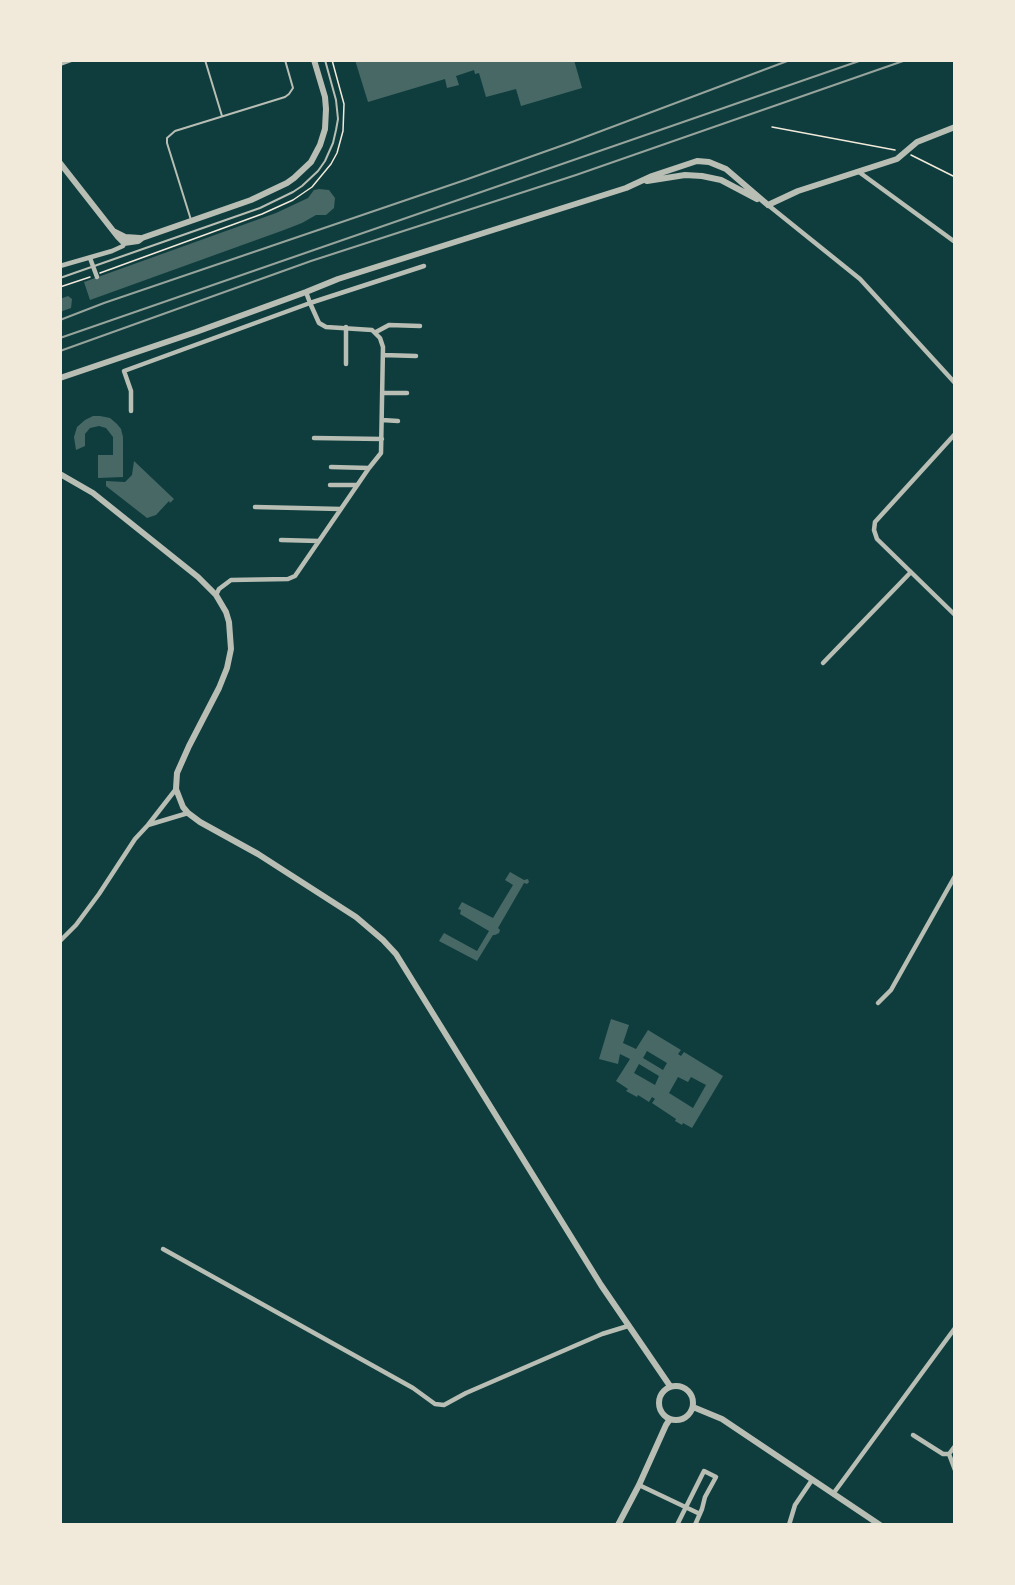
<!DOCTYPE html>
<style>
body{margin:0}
#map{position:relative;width:1015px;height:1585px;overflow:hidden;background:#0f3d3e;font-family:Arial,sans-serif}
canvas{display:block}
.frame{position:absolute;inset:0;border:62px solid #f1e9da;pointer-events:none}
</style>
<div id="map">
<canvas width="1015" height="1585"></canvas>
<div class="frame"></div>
</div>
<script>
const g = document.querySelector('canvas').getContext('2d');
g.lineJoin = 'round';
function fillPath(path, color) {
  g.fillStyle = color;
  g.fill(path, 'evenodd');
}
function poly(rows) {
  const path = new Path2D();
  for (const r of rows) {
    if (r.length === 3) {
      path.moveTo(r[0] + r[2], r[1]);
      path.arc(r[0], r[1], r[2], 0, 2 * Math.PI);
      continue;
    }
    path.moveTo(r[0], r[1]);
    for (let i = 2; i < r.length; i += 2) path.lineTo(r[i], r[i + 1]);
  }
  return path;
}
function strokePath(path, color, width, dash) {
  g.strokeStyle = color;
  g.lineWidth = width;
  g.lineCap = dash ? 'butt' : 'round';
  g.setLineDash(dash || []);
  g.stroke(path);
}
fillPath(poly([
 [355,60,574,60,582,88,521,106,516,89,486,97,479,73,475,74,474,70,456,76,459,85,447,88,445,79,368,102],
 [319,189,329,190,335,198,334,208,326,215,316,215,302,223,284,230,90,300,84,282,276,213,308,198,314,190],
 [68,296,72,299,71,308,60,312,60,299],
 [93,416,100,416,110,418,117,424,121,429,123,437,123,477,98,478,98,455,113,455,113,437,106,428,99,426,90,428,85,434,85,446,76,450,74,437,77,427,85,420],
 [134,461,174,499,170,503,169,501,156,515,147,518,106,486,106,481,125,482,132,475],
 [510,872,524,880,528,879,529,882,527,884,524,883,498,928,500,930,499,933,495,935,493,935,477,961,439,941,444,933,477,951,489,931,460,914,461,910,458,909,462,902,493,918,513,885,505,880],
 [611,1019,629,1025,623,1043,636,1049,648,1030,681,1050,678,1054,681,1056,684,1052,723,1076,692,1128,683,1123,682,1125,675,1121,676,1119,652,1103,655,1099,652,1097,649,1102,638,1095,637,1097,626,1091,628,1089,616,1081,630,1059,620,1054,618,1064,599,1059],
 [647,1051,667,1063,663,1070,643,1058],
 [639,1064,659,1076,655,1085,634,1073],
 [678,1077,688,1082,691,1077,706,1085,693,1108,669,1093]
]), '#486865');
strokePath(poly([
 [772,127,895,150],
 [911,155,955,177],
 [100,273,262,214,293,200,312,187,331,164,337,153,343,131,344,104,332,60],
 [60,287,90,277]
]), '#f1e9da', 1.5);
strokePath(poly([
 [205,60,222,116],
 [191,220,167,143,167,138,175,131,285,97,289,94,293,88,285,60],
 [60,278,260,208,293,192,302,186,318,171,325,161,333,143,336,130,338,119,336,100,325,60]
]), '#b8beb3', 2);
strokePath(poly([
 [60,64,71,60],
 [859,172,955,242],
 [768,205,860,279,955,383],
 [90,258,97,277],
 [60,266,112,251,123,246,124,243],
 [306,292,310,303,424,266],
 [376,332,389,325,420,326],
 [383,355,416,356],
 [346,364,346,327],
 [382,393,407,393],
 [131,411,131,391,124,371,310,303,319,323,326,327,372,330,380,338,383,347,381,453,369,468,295,576,288,579,231,580,219,589,216,595],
 [382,420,398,421],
 [955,434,875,522,874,530,877,539,955,615],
 [314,438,382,439],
 [331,467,369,468],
 [330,485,357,485],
 [255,507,341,509],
 [281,540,319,541],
 [823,663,911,572],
 [148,825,188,813],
 [60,941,76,925,99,894,135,839,148,825,176,789],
 [878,1003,891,990,955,876],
 [163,1249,413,1388,435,1404,444,1405,466,1393,602,1334,628,1326],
 [913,1435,943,1454,949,1454],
 [955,1446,949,1454,955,1470],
 [639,1485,700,1514],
 [833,1494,955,1328],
 [677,1525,704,1471,716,1477,705,1497,702,1509,695,1525],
 [789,1525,795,1505,812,1480]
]), '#b8beb3', 4.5);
strokePath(poly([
 [60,163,118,237,124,243,138,241,142,238,251,200,287,183,294,178,311,162,320,145,325,129,326,109,325,97,314,60],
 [647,181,685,175,702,176,721,180,757,199],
 [768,205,798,191,897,159,917,142,955,127],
 [115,232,125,237,140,238],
 [60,378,196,332,306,292,338,279,626,188,652,176,697,161,709,162,726,169,768,205],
 [60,474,93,493,198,577,216,595,226,612,229,622,231,649,227,668,219,688,189,746,177,773,176,789,183,807,188,813,200,822,258,854,356,917,383,940,396,954,601,1285,670,1386],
 [676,1403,17],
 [693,1407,722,1419,880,1525],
 [618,1525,639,1485,666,1425,670,1419]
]), '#b8beb3', 6);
strokePath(poly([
 [60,320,104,303,465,180,572,142,790,60],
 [60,338,862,60],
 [60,351,311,261,576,175,906,60]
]), '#97a49c', 2);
</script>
